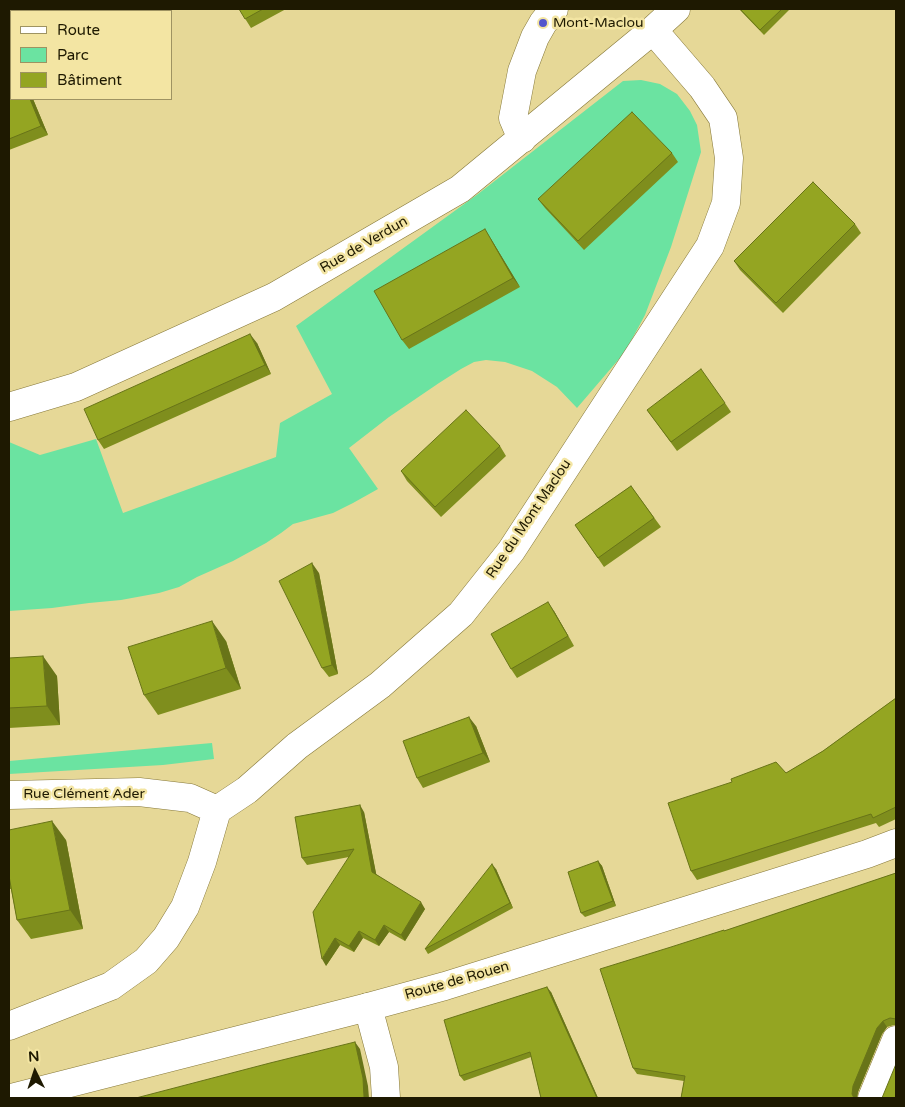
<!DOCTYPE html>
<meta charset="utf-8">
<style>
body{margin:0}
#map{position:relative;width:905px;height:1107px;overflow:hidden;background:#e6d897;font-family:"Varela Round",sans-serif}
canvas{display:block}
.frame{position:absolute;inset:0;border:10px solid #1e1901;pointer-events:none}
.legend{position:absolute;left:10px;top:10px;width:162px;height:90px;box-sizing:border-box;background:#f3e5a3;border:1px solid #9e9362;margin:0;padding:6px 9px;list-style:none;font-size:15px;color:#1e1901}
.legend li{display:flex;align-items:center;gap:10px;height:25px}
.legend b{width:25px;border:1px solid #9e9362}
.north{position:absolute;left:10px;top:1047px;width:50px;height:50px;-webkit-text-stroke:4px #f3e5a3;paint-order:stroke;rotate:356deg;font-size:14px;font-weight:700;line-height:20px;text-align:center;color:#1e1901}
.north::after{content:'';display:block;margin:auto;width:18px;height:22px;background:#1e1901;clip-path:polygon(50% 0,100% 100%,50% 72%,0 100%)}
</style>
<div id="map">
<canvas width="905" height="1107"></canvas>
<div class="frame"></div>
<ul class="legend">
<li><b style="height:6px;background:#fff"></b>Route</li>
<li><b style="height:14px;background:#6be3a1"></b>Parc</li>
<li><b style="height:14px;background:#94a522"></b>Bâtiment</li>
</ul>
<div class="north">N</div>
</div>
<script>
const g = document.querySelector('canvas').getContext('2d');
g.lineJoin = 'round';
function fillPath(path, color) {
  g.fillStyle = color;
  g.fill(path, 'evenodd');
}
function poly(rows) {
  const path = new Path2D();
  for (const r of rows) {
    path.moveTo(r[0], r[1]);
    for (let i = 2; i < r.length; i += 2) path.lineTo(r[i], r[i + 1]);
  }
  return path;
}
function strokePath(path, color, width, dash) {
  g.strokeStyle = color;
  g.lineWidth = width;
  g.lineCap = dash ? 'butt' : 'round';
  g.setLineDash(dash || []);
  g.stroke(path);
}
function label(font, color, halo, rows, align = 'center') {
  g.font = font + ' "Varela Round",sans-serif';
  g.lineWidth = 5;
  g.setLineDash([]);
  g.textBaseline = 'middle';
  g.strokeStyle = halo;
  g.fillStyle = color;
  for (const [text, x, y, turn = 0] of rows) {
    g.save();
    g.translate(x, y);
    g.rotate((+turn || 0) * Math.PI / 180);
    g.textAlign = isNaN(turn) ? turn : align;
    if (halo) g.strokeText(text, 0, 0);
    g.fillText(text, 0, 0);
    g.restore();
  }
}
fillPath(poly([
 [641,80,660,84,677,94,690,111,697,125,701,152,671,247,645,315,625,352,577,408,557,387,532,371,505,362,486,360,474,362,461,369,439,383,389,417,349,448,378,489,353,503,333,513,293,524,281,533,266,543,233,561,197,577,179,587,159,593,121,600,89,603,52,608,9,611,9,442,40,455,96,439,123,513,276,457,280,423,332,394,296,326,478,194,623,81],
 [212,743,214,759,163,765,9,774,9,761]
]), '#6be3a1');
const street = poly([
 [522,139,513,118,522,71,535,37,543,23,554,9],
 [9,407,76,387,274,297,460,189,653,30,676,9],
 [9,795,139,792,190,798,217,810],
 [368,1007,384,1067,386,1098],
 [9,1026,111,986,146,961,166,938,185,907,202,862,217,810,247,790,297,746,380,685,461,614,511,551,710,246,726,203,729,158,723,118,702,87,653,30],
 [872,1098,896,1040]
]);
const secondary = poly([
 [11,1098,368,1007,445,986,867,854,896,843]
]);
strokePath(street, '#867839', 29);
strokePath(secondary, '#867839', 29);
strokePath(street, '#fff', 28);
strokePath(secondary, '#fff', 28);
fillPath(poly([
 [239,9,286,9,251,28],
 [739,9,790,9,764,35],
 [9,86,33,99,48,135,9,150],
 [672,153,678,162,584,250,545,208,538,199],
 [855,224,861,233,783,313,740,270,734,261],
 [491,239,520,287,409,349,402,340],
 [257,343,271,374,104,449,98,440],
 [725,403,731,412,677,451,647,410],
 [500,446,506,456,441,517,407,481,401,471],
 [631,486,661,527,604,567,575,525],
 [319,573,338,674,329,677,322,668],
 [554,611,574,646,517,678,511,669],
 [226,641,241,689,158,715,144,695],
 [9,658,57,676,60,725,9,728],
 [896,698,896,819,879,827,876,823,697,880,691,871,786,773,823,751],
 [476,726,490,762,423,788,417,778],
 [364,812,376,874,425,909,405,941,389,932,379,946,363,938,354,952,340,945,326,966,349,857,307,865,302,858],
 [9,830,66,840,83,929,31,939,17,920,11,889,9,889],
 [598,861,602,866,616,906,585,917,581,913],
 [496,869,513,908,428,954,425,949],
 [896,873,896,1025,894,1025,887,1027,882,1034,858,1092,857,1098,681,1098,684,1081,637,1074,633,1068,725,931],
 [551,992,598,1098,541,1098,531,1057,464,1081,460,1076]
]), '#7f8e1d');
fillPath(poly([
 [30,99,33,99,48,135,41,126],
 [485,229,491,239,520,287,513,278],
 [250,334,257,343,271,374,265,365],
 [312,563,319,573,338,674,332,665],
 [548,602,554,611,574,646,568,636],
 [212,621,226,641,241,689,226,668],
 [43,656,57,676,60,725,47,706],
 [469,717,476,726,490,762,483,753],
 [360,805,364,812,377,878,372,872],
 [52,821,66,840,83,929,70,910],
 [598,861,602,866,616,906,613,901],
 [492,864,496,869,513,908,510,903],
 [421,902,425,909,405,941,401,935],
 [384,925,389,932,379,946,375,940],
 [359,931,363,938,354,952,349,946],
 [335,938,340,945,326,966,322,959],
 [547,987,551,992,598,1098,597,1098],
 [883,1021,887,1027,882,1034,858,1092,857,1098,854,1098,852,1094,853,1086,877,1028],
 [355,1042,360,1049,368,1086,369,1098,364,1098]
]), '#687418');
const building = poly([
 [64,9,155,9,156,11,60,11,64,9],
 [239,9,263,9,245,19,239,9],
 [740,9,782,9,760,30,740,9],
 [11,85,11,99,30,99,41,126,9,139,9,86,11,85],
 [632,112,672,153,578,241,538,199,632,112],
 [813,182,855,224,776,303,734,261,813,182],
 [485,229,513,278,402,340,374,291,485,229],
 [250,334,265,365,98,440,84,409,250,334],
 [701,369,725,403,671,442,647,410,701,369],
 [466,410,500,446,435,507,401,471,466,410],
 [631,486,654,518,598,558,575,525,631,486],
 [312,563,332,665,322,668,279,581,312,563],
 [548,602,568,636,511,669,491,634,548,602],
 [212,621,226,668,144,695,128,647,212,621],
 [43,656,47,706,9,708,9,658,43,656],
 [896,698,896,807,873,818,871,814,691,871,668,803,732,782,731,779,776,762,786,773,823,751,896,698],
 [469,717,483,753,417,778,403,741,469,717],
 [360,805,372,872,421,902,401,935,384,925,375,940,359,931,349,946,335,938,322,959,313,912,354,849,302,858,295,817,360,805],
 [52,821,70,910,17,920,9,876,9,830,52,821],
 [598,861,613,901,581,913,568,872,598,861],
 [492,864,510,903,425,949,492,864],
 [896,873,896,1019,890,1018,883,1021,877,1028,853,1086,852,1094,854,1098,681,1098,685,1076,633,1068,600,969,671,947,724,930,724,931,896,873],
 [547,987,597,1098,541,1098,530,1052,460,1076,444,1020,547,987],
 [355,1042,363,1078,364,1098,136,1098,270,1063,355,1042],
 [896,1064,896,1098,882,1098,896,1064]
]);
fillPath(building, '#94a522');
strokePath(building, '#687418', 1);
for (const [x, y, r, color] of [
 [543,23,5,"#5356cd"]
]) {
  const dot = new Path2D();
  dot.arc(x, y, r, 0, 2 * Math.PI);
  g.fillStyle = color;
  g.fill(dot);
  strokePath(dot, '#f3e5a3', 2);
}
label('14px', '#1e1901', '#f3e5a3', [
 ["Mont-Maclou",553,23]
], 'left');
label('14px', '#1e1901', '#f3e5a3', [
 ["Rue de Verdun",364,245,-30],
 ["Rue du Mont Maclou",529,519,-56],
 ["Rue Clément Ader",84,794],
 ["Route de Rouen",457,981,-16]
]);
</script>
